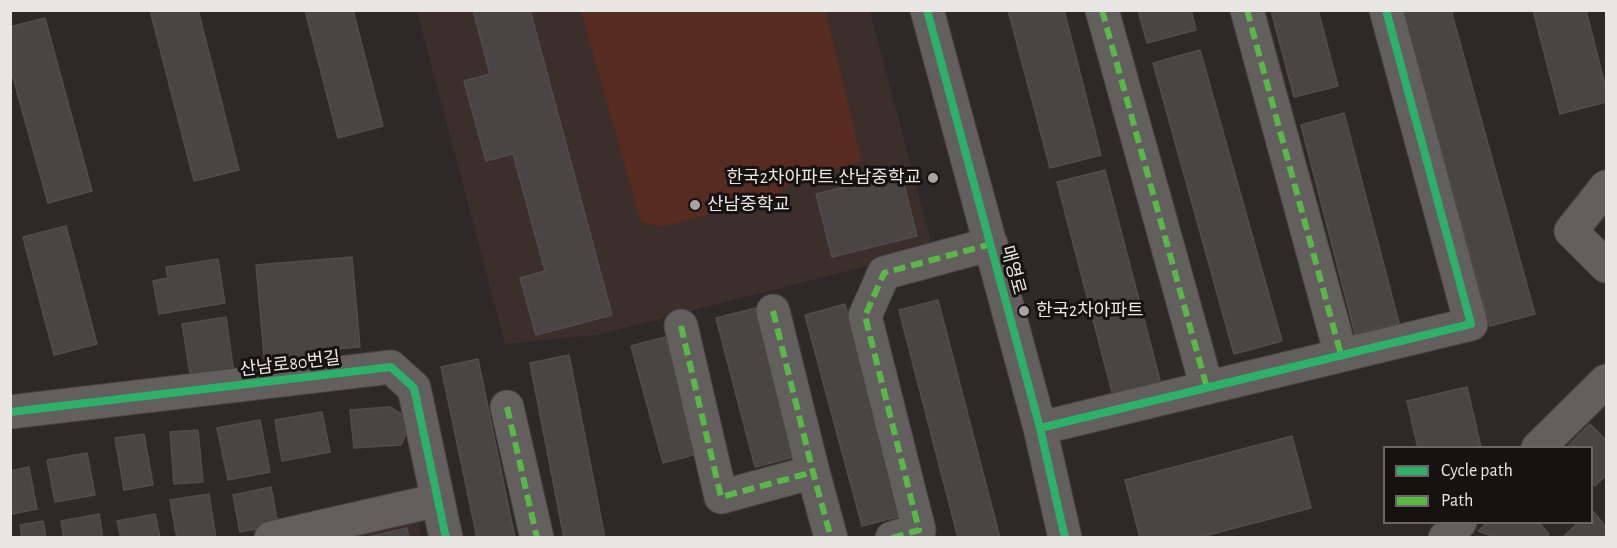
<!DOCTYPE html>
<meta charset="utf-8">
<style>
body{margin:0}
#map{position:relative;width:1617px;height:548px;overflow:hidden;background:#2d2928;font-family:"Alegreya Sans",sans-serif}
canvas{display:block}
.frame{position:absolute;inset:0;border:12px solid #e9e5e3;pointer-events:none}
.legend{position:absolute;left:1383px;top:446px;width:210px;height:78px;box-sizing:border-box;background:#151211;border:2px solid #6a6665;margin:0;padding:8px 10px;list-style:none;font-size:18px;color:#e9e5e3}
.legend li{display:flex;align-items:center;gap:12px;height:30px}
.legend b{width:30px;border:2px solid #6a6665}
</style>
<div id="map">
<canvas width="1617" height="548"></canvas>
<div class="frame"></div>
<ul class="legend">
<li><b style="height:8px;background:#2db169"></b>Cycle path</li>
<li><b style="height:8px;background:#58b947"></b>Path</li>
</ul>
</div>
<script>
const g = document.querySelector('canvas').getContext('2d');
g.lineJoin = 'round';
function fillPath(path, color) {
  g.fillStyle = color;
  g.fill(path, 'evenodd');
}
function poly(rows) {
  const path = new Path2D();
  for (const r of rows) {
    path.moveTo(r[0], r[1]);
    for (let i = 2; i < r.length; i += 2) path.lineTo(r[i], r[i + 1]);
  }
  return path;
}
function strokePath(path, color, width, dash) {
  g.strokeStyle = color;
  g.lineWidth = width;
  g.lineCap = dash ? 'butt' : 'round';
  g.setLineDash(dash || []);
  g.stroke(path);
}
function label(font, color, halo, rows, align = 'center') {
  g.font = font + ' "Alegreya Sans","Noto Sans KR",sans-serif';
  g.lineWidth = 6;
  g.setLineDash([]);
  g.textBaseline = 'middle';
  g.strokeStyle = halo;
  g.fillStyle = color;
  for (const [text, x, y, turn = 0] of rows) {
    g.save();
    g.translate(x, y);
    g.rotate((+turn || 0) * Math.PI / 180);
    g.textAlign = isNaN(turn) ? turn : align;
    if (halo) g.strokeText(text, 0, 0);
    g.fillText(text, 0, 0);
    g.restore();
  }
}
fillPath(poly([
 [417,11,870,11,933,249,597,335,505,344],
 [416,515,421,537,317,538]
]), '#3b2e2b');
fillPath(poly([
 [581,11,825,11,862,161,793,182,776,197,661,227,641,222]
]), '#582b20');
const building = poly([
 [150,10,198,10,239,170,194,181,150,10],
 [305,10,353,10,383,126,338,138,305,10],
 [473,10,530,10,612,315,536,335,520,278,545,271,513,154,486,161,464,81,490,74,473,10],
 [1008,10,1064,10,1101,155,1050,168,1008,10],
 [1138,10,1191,10,1196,30,1147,43,1138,10],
 [1271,10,1318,10,1338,86,1294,97,1271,10],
 [1403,10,1451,10,1535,314,1490,326,1403,10],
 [1533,10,1586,10,1606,89,1606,102,1560,114,1533,10],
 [45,18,92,191,48,203,10,67,10,27,45,18],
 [1200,50,1282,341,1234,354,1153,63,1200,50],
 [1344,113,1399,323,1355,334,1301,125,1344,113],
 [1105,170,1161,384,1113,396,1057,182,1105,170],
 [901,173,917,236,832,257,816,194,901,173],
 [66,226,97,344,54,355,23,237,66,226],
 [352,257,360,347,336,349,337,359,265,366,256,265,352,257],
 [218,259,225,303,159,314,153,281,168,278,166,267,218,259],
 [938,300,1000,538,958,538,899,310,938,300],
 [845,304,901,516,862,526,805,315,845,304],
 [756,308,794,457,755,467,716,318,756,308],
 [226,317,234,374,191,380,182,324,226,317],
 [665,337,697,454,663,463,631,346,665,337],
 [569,355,605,538,564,538,530,363,569,355],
 [478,359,515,538,477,538,441,367,478,359],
 [1467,387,1481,447,1418,448,1407,401,1467,387],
 [390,407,404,416,406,434,401,445,354,448,350,410,390,407],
 [322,412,330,452,282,461,275,420,322,412],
 [260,420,270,472,228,480,217,428,260,420],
 [1590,424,1606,440,1606,475,1595,486,1592,483,1592,448,1566,448,1590,424],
 [198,430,203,482,174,484,170,432,198,430],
 [144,434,153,485,124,490,115,438,144,434],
 [1292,436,1311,508,1197,538,1140,538,1125,480,1292,436],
 [87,453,95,495,55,502,47,460,87,453],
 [29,467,37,509,12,514,10,471,29,467],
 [271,487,278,525,240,532,233,495,271,487],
 [209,494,216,538,177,538,170,500,209,494],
 [1592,510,1606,527,1606,538,1562,538,1579,522,1592,522,1592,510],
 [99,514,103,538,64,538,61,521,99,514],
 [155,514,160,538,121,538,117,521,155,514],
 [43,521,46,538,22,538,20,525,43,521],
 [1488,522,1538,522,1549,534,1545,538,1497,538,1478,531,1488,522],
 [407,528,409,538,364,538,407,528]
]);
fillPath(building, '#494544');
strokePath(building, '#504d4c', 1.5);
const minor = poly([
 [927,10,1040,428,1065,538],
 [1102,10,1207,388],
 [1247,10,1341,355],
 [1606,187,1571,231,1606,266],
 [773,311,813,472,831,538],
 [681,326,721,497,813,472],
 [507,407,537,538],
 [10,412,391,367,414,388,446,538],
 [1040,428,1471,324,1386,10],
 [1538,448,1606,381],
 [271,538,438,500],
 [892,538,919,530,865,316,884,273,991,244],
 [1445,538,1460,522]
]);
strokePath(minor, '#474444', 35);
strokePath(minor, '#625f5e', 33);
strokePath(poly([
 [1102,10,1207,388],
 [1247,10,1341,355],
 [773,311,813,472,831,538],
 [681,326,721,497,813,472],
 [507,407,537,538],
 [892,538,919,530,865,316,884,273,991,244]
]), '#58b947', 6, [12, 6]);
strokePath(poly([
 [927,10,1040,428,1065,538],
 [10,412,391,367,414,388,446,538],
 [1040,428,1471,324,1386,10]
]), '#2db169', 8);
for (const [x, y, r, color] of [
 [933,178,6,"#a7a3a2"],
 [695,205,6,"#a7a3a2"],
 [1024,311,6,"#a7a3a2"]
]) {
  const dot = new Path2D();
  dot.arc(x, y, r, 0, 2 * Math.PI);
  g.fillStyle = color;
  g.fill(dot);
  strokePath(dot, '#151211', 2);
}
label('18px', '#e9e5e3', '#151211', [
 ["한국2차아파트.산남중학교",921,178,"right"],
 ["산남중학교",707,205],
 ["한국2차아파트",1036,311]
], 'left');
label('18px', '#e9e5e3', '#151211', [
 ["매영로",1013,270,75],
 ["산남로80번길",290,364,-7]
]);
</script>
